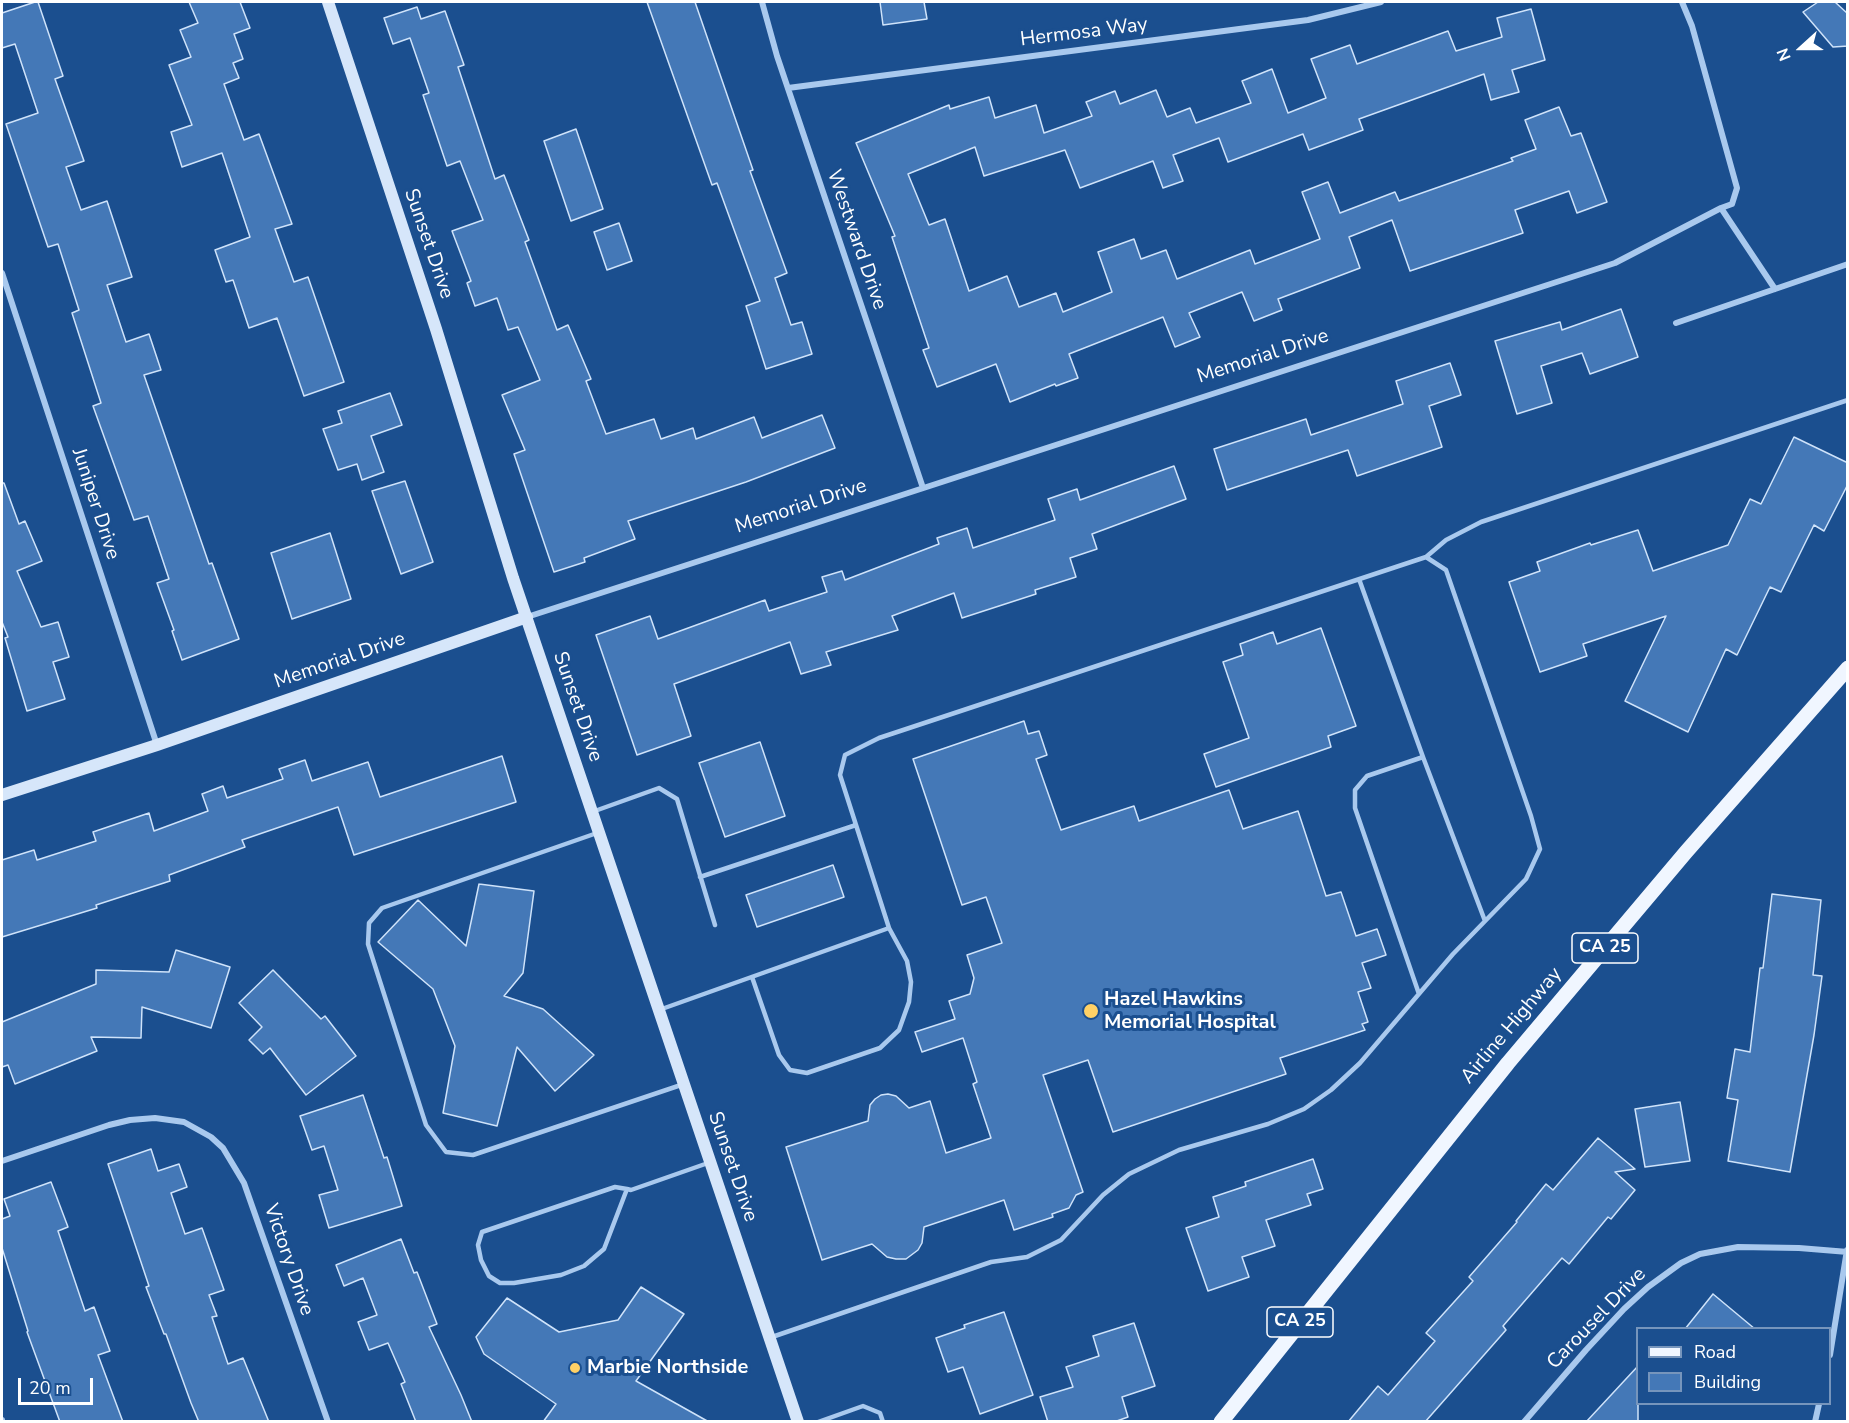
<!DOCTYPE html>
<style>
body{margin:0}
#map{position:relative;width:1849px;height:1423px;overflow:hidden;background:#1b4f8f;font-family:"Nunito Sans",sans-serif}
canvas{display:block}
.frame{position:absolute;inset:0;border:3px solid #fff;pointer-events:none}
.legend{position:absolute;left:1636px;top:1327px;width:195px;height:78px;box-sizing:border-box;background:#1b4f8f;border:2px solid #7695bc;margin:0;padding:8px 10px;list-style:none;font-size:18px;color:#fff}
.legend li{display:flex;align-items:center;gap:12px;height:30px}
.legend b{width:30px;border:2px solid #7695bc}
.north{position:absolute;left:1771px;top:18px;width:60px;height:60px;-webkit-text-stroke:4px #1b4f8f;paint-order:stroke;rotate:249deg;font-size:16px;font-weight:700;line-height:24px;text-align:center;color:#fff}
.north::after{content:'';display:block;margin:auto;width:21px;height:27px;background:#fff;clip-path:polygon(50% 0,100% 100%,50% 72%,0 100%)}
.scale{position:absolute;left:18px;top:1378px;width:75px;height:27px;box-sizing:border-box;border:3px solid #fff;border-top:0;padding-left:8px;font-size:18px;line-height:21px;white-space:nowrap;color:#fff;-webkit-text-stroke:4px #1b4f8f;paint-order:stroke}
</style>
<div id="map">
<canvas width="1849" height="1423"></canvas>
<div class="frame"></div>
<ul class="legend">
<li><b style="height:8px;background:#f0f6ff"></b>Road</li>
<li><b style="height:16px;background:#4478b7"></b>Building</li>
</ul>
<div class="north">N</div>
<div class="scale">20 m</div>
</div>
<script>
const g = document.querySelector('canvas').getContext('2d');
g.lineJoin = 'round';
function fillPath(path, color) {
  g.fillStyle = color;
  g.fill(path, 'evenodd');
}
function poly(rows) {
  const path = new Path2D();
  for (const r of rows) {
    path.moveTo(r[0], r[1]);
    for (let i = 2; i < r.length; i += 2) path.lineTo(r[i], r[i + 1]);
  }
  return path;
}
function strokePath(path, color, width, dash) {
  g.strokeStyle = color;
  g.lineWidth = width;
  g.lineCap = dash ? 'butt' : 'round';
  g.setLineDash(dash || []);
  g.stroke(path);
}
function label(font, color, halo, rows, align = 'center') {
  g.font = font + ' "Nunito Sans",sans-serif';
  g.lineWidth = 6;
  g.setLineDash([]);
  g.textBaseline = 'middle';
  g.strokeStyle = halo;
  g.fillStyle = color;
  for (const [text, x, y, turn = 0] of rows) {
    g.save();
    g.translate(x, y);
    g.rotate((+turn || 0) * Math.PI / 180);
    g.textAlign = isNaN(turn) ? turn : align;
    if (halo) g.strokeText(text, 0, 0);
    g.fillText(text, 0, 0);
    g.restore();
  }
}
const building = poly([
 [35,2,38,2,63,76,55,79,84,161,66,167,81,210,107,201,132,277,107,285,126,342,149,334,161,370,144,375,209,564,212,563,239,639,182,660,172,631,174,630,157,583,169,579,148,516,134,520,93,406,101,403,72,313,79,310,58,244,48,247,6,124,38,113,15,44,2,48,2,13,35,2],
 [189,2,240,2,250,28,234,34,243,59,233,63,239,78,224,84,244,140,259,134,292,224,275,229,294,282,308,277,344,382,304,396,277,318,249,328,233,280,226,282,215,250,250,237,222,153,182,167,171,132,192,125,169,65,191,57,180,30,198,23,189,2],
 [647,2,695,2,753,170,750,171,787,273,775,278,791,325,802,322,812,354,766,369,746,306,760,301,717,183,712,185,647,2],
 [880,2,924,2,927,19,883,25,880,2],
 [1818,2,1835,2,1848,14,1848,46,1833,47,1803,12,1818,2],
 [417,7,421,19,445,11,464,65,458,67,495,179,504,175,529,240,525,242,557,330,568,325,591,379,586,381,606,434,654,419,661,439,693,428,696,439,754,417,762,438,822,415,835,448,746,482,628,521,635,539,584,558,585,562,554,572,514,454,525,450,502,395,540,380,518,327,508,330,497,298,475,306,467,283,471,281,452,231,483,220,460,161,447,166,423,95,429,93,410,38,393,44,384,18,417,7],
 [1531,9,1545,60,1512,70,1519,92,1491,100,1484,74,1359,119,1363,130,1309,150,1303,134,1228,162,1219,138,1173,155,1183,181,1163,188,1153,161,1080,188,1065,150,984,176,975,147,908,174,929,225,945,219,969,291,1007,276,1019,307,1056,293,1063,312,1112,292,1098,252,1134,239,1141,259,1166,250,1177,279,1250,250,1255,264,1320,239,1302,192,1328,182,1340,213,1395,192,1399,201,1513,161,1511,158,1536,149,1525,120,1559,107,1571,136,1581,133,1607,202,1577,213,1569,191,1515,210,1523,233,1410,271,1392,220,1349,237,1360,268,1278,299,1282,310,1254,321,1242,292,1189,313,1200,337,1175,347,1163,317,1069,354,1078,378,1056,386,1055,384,1010,402,996,364,937,387,923,350,929,348,892,237,895,236,856,143,949,105,950,109,989,97,995,118,1036,105,1044,133,1092,116,1086,102,1115,91,1120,104,1156,90,1167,117,1190,108,1196,123,1251,103,1242,81,1272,69,1288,113,1326,98,1311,59,1350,45,1357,64,1448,31,1456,51,1502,37,1497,18,1531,9],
 [576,129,603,209,571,221,544,141,576,129],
 [619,223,632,261,607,270,594,232,619,223],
 [1621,309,1638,357,1590,374,1582,353,1541,366,1552,403,1517,414,1495,341,1560,322,1562,330,1621,309],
 [1450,363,1461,395,1429,406,1442,447,1357,476,1348,450,1227,490,1214,449,1306,419,1311,435,1403,404,1396,381,1450,363],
 [390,393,402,425,371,436,384,472,362,480,357,464,338,470,323,429,342,423,338,411,390,393],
 [1794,437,1848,463,1848,484,1824,531,1814,525,1781,592,1770,587,1737,655,1726,649,1688,732,1625,701,1666,616,1583,644,1587,656,1540,672,1509,582,1540,571,1537,562,1590,543,1591,545,1638,530,1653,571,1728,545,1750,499,1761,504,1794,437],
 [1174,466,1186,499,1092,534,1097,549,1070,558,1076,577,1035,590,1036,594,962,618,954,593,892,616,898,630,826,652,831,665,801,674,790,642,674,684,691,736,637,755,596,635,650,616,658,639,765,600,769,611,827,592,822,577,842,571,845,580,939,544,937,538,967,528,973,548,1055,520,1048,499,1077,489,1080,500,1174,466],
 [405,481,433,562,401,574,372,491,405,481],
 [2,483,4,483,19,524,25,521,42,561,17,571,41,627,58,622,69,657,53,662,65,699,27,711,5,638,8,637,2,622,2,483],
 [330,533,351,599,292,619,271,553,330,533],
 [1321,628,1356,726,1328,736,1331,747,1216,787,1204,754,1249,738,1223,662,1243,655,1240,644,1273,632,1277,644,1321,628],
 [1024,721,1028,734,1039,731,1047,755,1036,759,1061,830,1134,806,1139,821,1229,790,1243,829,1298,811,1326,896,1341,892,1356,936,1377,929,1386,955,1362,963,1371,988,1358,992,1368,1022,1362,1024,1365,1030,1280,1058,1286,1074,1113,1132,1088,1060,1043,1075,1083,1192,1076,1195,1069,1208,1052,1214,1053,1217,1014,1230,1004,1200,924,1227,922,1243,918,1250,906,1259,896,1259,887,1257,872,1244,822,1260,786,1147,868,1121,870,1105,875,1099,881,1095,888,1094,896,1096,909,1108,930,1101,946,1153,991,1138,973,1084,977,1082,963,1038,922,1052,915,1032,955,1019,949,1001,970,994,974,978,967,955,1002,943,986,897,962,905,913,759,1024,721],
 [760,742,785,816,725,837,699,763,760,742],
 [502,756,516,802,354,855,338,807,242,840,245,847,169,875,170,881,96,905,97,908,2,937,2,860,34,850,37,860,96,841,93,832,149,813,154,831,208,811,202,794,223,786,227,798,283,779,279,769,305,760,312,781,368,762,380,797,502,756],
 [833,865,844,897,757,927,746,895,833,865],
 [479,884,534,891,523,973,504,996,543,1009,594,1055,555,1091,517,1047,497,1126,443,1113,455,1046,433,989,378,942,418,900,466,946,479,884],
 [1772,894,1821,900,1813,975,1822,976,1814,1035,1790,1172,1728,1161,1738,1100,1727,1098,1735,1049,1750,1052,1760,968,1763,968,1772,894],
 [176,950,230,967,211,1028,142,1007,141,1038,91,1037,97,1051,15,1084,8,1065,2,1067,2,1022,96,984,96,970,169,972,176,950],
 [273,970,321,1019,325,1016,356,1056,306,1095,270,1048,263,1054,249,1040,262,1027,239,1003,273,970],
 [363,1095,384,1158,387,1157,402,1206,329,1228,319,1195,338,1190,324,1146,312,1150,300,1116,363,1095],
 [1680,1102,1690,1161,1645,1167,1635,1109,1680,1102],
 [1598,1138,1635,1169,1615,1172,1635,1190,1611,1219,1608,1217,1569,1264,1562,1258,1503,1326,1506,1330,1425,1422,1348,1422,1378,1386,1388,1395,1435,1341,1426,1333,1473,1281,1469,1277,1517,1222,1516,1221,1546,1184,1553,1190,1598,1138],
 [151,1149,158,1171,179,1164,187,1187,171,1193,185,1234,202,1228,224,1290,209,1295,217,1316,212,1317,228,1364,243,1358,269,1422,199,1422,191,1403,166,1334,164,1334,146,1287,149,1286,108,1164,151,1149],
 [1313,1159,1323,1189,1307,1194,1311,1205,1266,1220,1275,1246,1242,1257,1249,1277,1208,1291,1186,1228,1219,1217,1213,1197,1246,1186,1245,1182,1313,1159],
 [51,1182,68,1227,58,1231,85,1311,94,1307,110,1351,98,1355,123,1422,60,1422,27,1332,28,1331,2,1248,2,1219,10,1216,4,1199,51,1182],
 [401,1239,414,1273,417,1272,437,1324,429,1327,461,1395,472,1422,416,1422,401,1384,405,1382,388,1343,369,1350,358,1322,377,1315,363,1278,344,1286,336,1265,401,1239],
 [641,1287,684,1314,636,1381,709,1422,543,1422,556,1404,484,1354,476,1337,507,1298,559,1332,618,1320,641,1287],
 [1713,1294,1755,1329,1685,1329,1713,1294],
 [1004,1312,1033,1395,980,1414,963,1367,948,1372,936,1338,965,1328,964,1325,1004,1312],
 [1134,1323,1155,1386,1122,1397,1128,1417,1114,1422,1048,1422,1040,1397,1073,1387,1066,1367,1099,1356,1093,1336,1134,1323],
 [1638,1366,1638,1422,1586,1422,1638,1366]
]);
fillPath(building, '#4478b7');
strokePath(building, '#cfe3fa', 1.5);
strokePath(poly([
 [1359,579,1423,757,1367,776,1355,790,1355,808,1419,994],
 [1423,757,1485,921],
 [592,812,659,788,677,799,715,925],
 [597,833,382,908,369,923,368,944,426,1125,446,1152,473,1155,681,1085],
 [700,877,856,825],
 [752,977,779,1055,790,1070,807,1073,880,1048,899,1030,909,1002,911,982,907,961,889,928],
 [659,1010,889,928,840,775,845,755,879,738,1426,557,1446,540,1481,522,1848,400],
 [627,1189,604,1249,584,1266,561,1275,514,1283,500,1283,489,1276,481,1260,478,1245,482,1232,615,1187,627,1189,631,1190,708,1163],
 [772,1337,991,1262,1027,1257,1061,1240,1103,1195,1129,1174,1179,1150,1268,1124,1304,1109,1331,1090,1360,1063,1453,954,1526,879,1540,849,1531,816,1446,570,1426,557],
 [818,1422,863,1406,880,1413,883,1422]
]), '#a9c9ee', 4.5);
strokePath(poly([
 [762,2,777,56,923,488],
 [1682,2,1692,26,1737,188,1732,204,1721,208],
 [788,88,1308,20,1381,2],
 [2,273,157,745],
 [1676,323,1848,264],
 [527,617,1615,263,1721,208,1775,289],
 [2,1161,109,1125,130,1120,155,1118,184,1122,211,1137,223,1148,244,1183,328,1422],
 [1830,1355,1847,1250],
 [2,1420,2,1422],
 [1524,1422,1586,1350,1624,1309,1648,1287,1681,1263,1700,1254,1738,1247,1799,1248,1848,1252],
 [1815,1422,1819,1404]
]), '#a9c9ee', 6);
strokePath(poly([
 [328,2,436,329,513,578,798,1422],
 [2,795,157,745,527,617]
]), '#d6e6fa', 12);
strokePath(poly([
 [1221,1422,1508,1063,1686,852,1848,668]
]), '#f0f6ff', 15);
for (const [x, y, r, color] of [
 [1091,1011,8,"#ffd166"],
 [575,1368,6,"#ffd166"]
]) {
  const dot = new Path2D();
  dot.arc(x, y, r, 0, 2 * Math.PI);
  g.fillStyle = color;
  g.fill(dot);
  strokePath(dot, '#1b4f8f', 2);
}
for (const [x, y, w] of [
 [1605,948,66],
 [1300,1322,66]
]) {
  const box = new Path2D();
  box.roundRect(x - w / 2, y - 15, w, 30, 4.5);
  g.fillStyle = '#1b4f8f';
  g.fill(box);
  strokePath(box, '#fff', 1.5);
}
label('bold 18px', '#fff', null, [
 ["CA 25",1605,948],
 ["CA 25",1300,1322]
]);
label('20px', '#fff', '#1b4f8f', [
 ["Hermosa Way",1084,33,-7],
 ["Westward Drive",856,240,71],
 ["Sunset Drive",428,244,71],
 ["Memorial Drive",1263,357,-18],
 ["Juniper Drive",95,504,72],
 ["Memorial Drive",801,507,-18],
 ["Memorial Drive",340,661,-19],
 ["Sunset Drive",577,707,71],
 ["Airline Highway",1512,1026,-50],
 ["Sunset Drive",732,1167,71],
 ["Victory Drive",288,1260,71],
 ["Carousel Drive",1597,1319,-46]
]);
label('bold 20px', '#fff', '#1b4f8f', [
 ["Hazel Hawkins",1104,1000],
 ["Memorial Hospital",1104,1023],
 ["Marbie Northside",587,1368]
], 'left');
</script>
